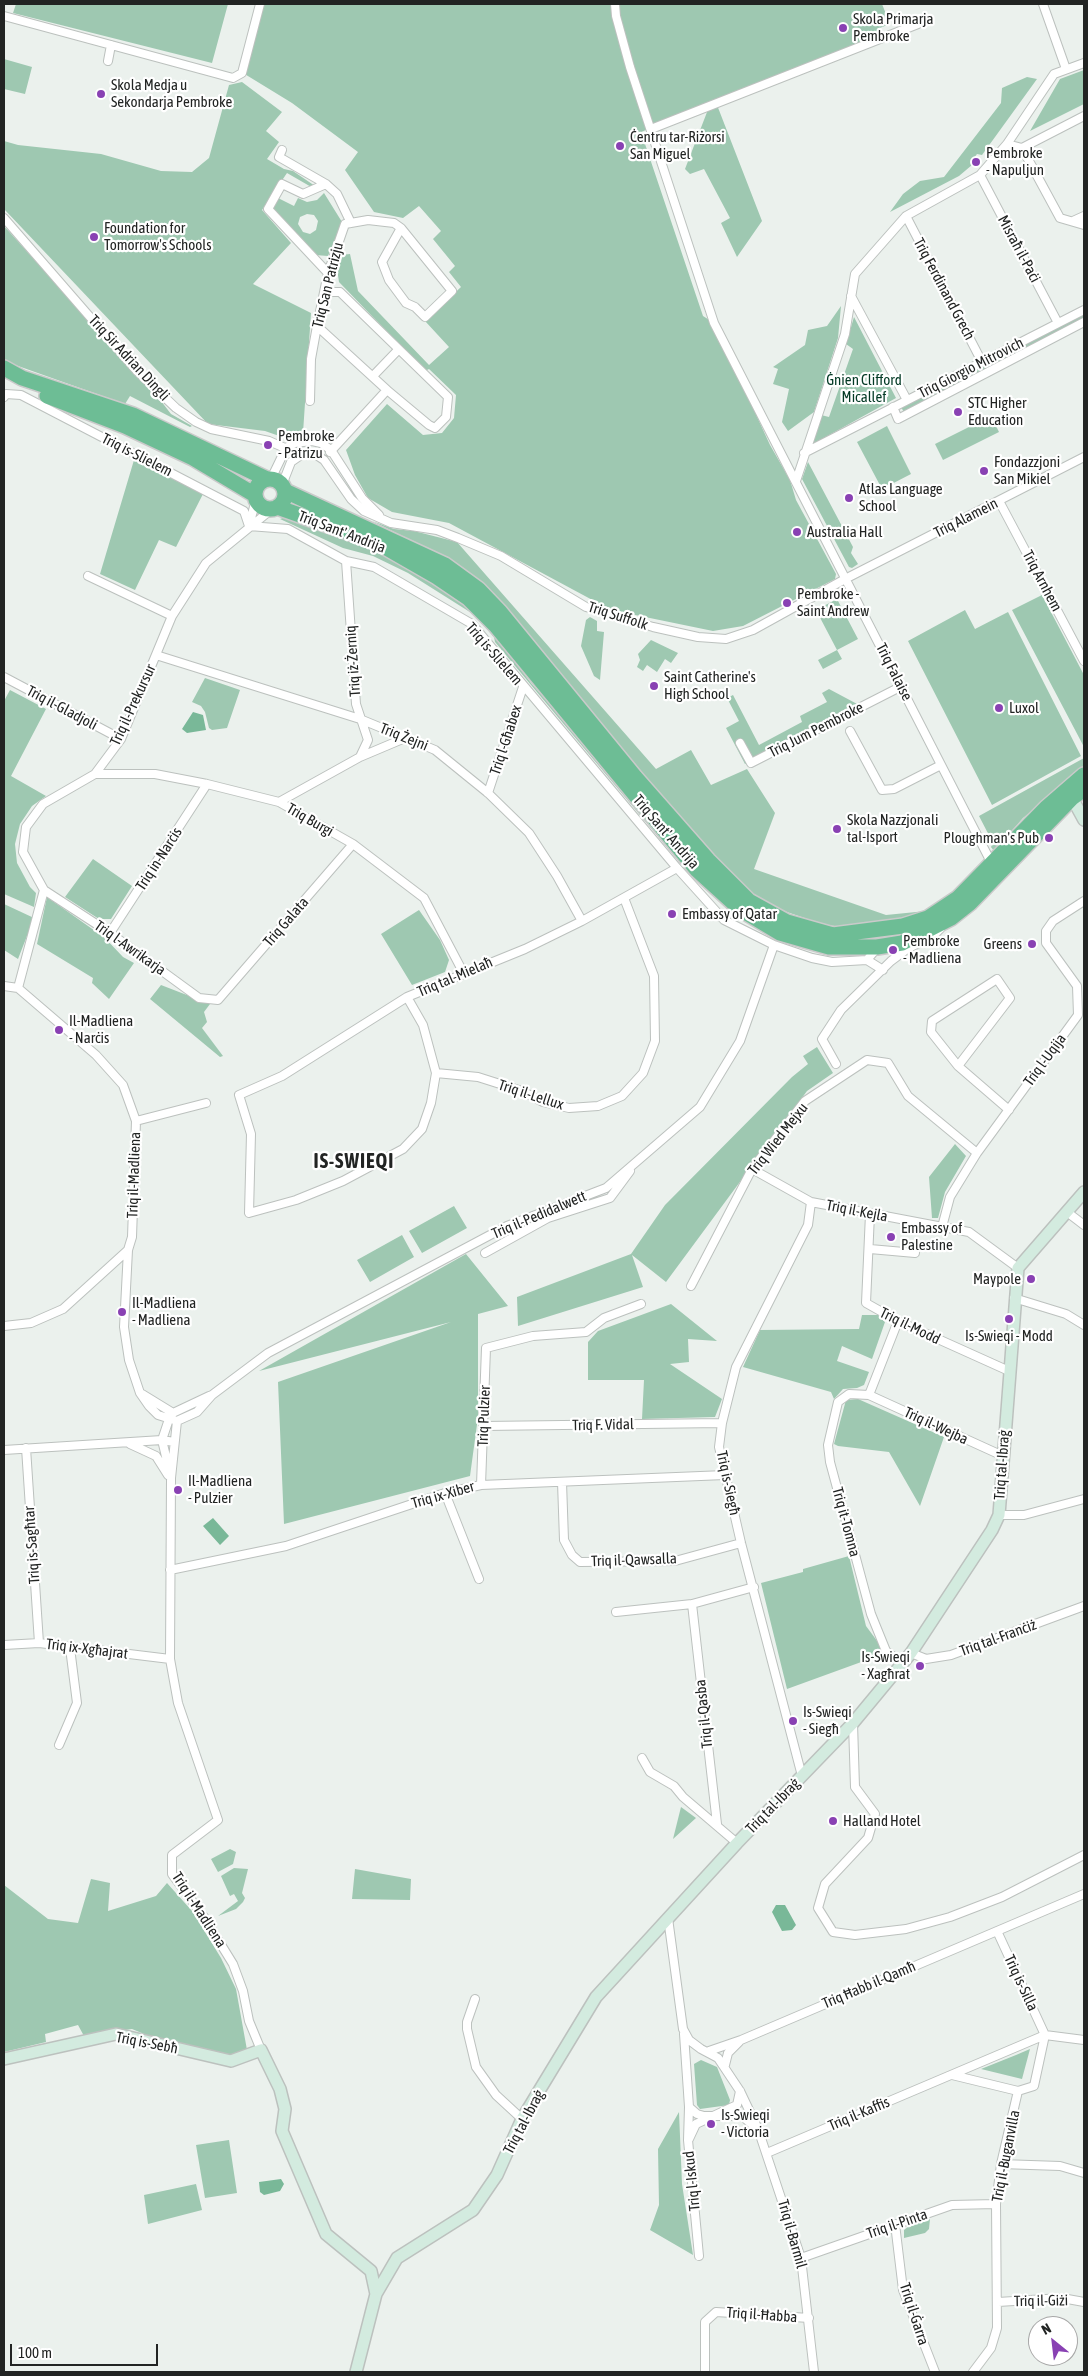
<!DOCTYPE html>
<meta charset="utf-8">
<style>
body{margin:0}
#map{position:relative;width:1088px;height:2376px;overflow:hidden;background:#ebf1ed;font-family:"Asap Condensed",sans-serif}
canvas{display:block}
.frame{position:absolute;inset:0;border:5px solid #222423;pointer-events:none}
.north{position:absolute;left:1028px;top:2316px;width:50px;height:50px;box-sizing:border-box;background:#fff;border:1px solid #a7a7a7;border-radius:50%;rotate:331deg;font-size:14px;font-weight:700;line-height:20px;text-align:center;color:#222423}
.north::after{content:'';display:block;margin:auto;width:18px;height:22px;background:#8941b3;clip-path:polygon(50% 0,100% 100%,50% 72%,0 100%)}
.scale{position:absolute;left:10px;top:2344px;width:148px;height:22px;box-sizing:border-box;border:2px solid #222423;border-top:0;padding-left:6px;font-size:15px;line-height:18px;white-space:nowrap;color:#222423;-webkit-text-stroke:4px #fff;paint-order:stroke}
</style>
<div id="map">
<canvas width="1088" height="2376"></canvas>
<div class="frame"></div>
<div class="north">N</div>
<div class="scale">100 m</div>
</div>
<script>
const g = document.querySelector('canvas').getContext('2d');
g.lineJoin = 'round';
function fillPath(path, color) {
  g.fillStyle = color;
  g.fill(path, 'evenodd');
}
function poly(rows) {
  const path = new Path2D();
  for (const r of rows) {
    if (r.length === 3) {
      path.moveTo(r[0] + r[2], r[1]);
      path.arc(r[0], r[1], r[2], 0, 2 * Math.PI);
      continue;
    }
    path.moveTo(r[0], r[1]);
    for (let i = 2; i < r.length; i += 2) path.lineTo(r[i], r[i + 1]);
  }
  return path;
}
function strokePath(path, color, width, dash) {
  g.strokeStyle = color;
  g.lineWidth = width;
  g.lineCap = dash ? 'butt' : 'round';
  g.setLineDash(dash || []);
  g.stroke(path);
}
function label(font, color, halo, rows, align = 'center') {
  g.font = font + ' "Asap Condensed",sans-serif';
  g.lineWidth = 4.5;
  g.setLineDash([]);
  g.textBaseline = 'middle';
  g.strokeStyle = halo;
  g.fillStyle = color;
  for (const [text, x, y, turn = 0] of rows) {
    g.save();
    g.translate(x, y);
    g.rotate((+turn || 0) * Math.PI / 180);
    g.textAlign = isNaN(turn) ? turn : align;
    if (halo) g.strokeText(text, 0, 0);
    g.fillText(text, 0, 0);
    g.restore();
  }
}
fillPath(poly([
 [16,4,228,4,212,63,13,13],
 [262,4,882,4,890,24,877,29,880,32,878,36,641,132,703,316,714,323,770,445,790,480,796,500,836,574,835,579,743,626,713,631,611,610,449,523,392,512,368,498,355,475,346,450,387,404,423,435,442,433,454,418,456,395,429,369,425,371,339,282,337,269,341,255,350,254,358,291,429,365,449,347,425,321,461,287,449,272,455,266,433,239,441,231,419,206,403,218,374,212,345,170,358,152,292,103,243,73],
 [4,59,32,67,25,94,4,89],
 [1084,70,1084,104,1030,131,1060,79],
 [1027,77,1037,79,982,155,977,154,971,162,972,165,959,176,890,212,903,194,920,181,944,177,1001,103,1002,88],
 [242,82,282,112,266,131,279,142,267,159,284,169,293,171,315,186,313,188,287,173,262,210,291,243,253,284,311,313,303,433,285,438,265,431,208,424,4,209,4,141,18,145,101,154,161,171,192,172,209,158,229,85],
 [717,105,762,221,737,257,721,223,730,218,704,169,690,174,685,169,709,107],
 [324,193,342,222,328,256,315,255,271,207,276,197,294,206,298,198,307,202,317,200],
 [307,214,314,215,318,221,316,230,310,234,303,232,298,224,300,217],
 [4,226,154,392,171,414,192,426,190,427,130,396,125,404,4,361],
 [841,306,838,338,814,412,788,431,782,422,789,389,773,384,778,369,773,367,805,345,808,330,827,326],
 [1084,313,1084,321,905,414,901,407],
 [854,317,896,398,813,444,821,415,829,417,853,349,846,344],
 [991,416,999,432,943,460,935,444],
 [887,426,911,474,882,489,857,442],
 [134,460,203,494,176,547,159,540,135,590,100,574],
 [808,462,853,547,851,553,858,564,852,568,849,567,802,479],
 [285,517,376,550,452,593,483,620,531,683,683,853,676,858,495,642,494,637,473,614,408,573,373,556,343,548,280,519],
 [372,521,394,529,414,531,457,542,656,769,691,750,711,785,747,769,775,813,754,869,886,915,926,911,898,921,863,929,825,925,784,911,751,893,718,864,447,558],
 [1042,595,1084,675,1084,747,1012,610],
 [837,599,858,639,837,650,842,659,823,669,818,660,837,650,816,610],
 [965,610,975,629,1008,612,1081,756,992,805,908,641],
 [590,617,597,621,597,631,604,632,600,680,594,676,581,646,586,620],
 [651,640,678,653,671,663,665,659,657,672,647,665,643,671,637,667,640,660,638,654],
 [205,678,240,690,227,728,212,730,209,728,205,712,201,706,192,702],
 [829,689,859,705,745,764,726,728,739,721,727,698,733,695,759,745,802,722,800,716,827,702,822,693],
 [10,690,46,709,11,776,46,796,32,806,20,824,15,844,17,863,30,887,36,893,34,907,4,894,4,701],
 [1084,758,1084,768,1023,818,994,851,991,847,993,843,979,816],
 [93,859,132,886,111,919,99,919,65,897],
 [47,897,105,938,123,957,134,963,109,999,92,983,93,978,37,944],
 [4,904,34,918,18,959,4,950],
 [419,910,440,940,449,960,445,972,412,985,381,934],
 [161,985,210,1004,204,1012,207,1022,202,1028,223,1056,220,1057,150,999],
 [817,1047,833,1073,807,1091,666,1282,632,1255,643,1287,518,1326,517,1297,631,1254,665,1205,792,1077,808,1064,803,1056],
 [955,1144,966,1156,945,1192,938,1218,932,1218,929,1177],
 [454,1206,467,1228,422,1253,409,1231],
 [402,1235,414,1257,370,1282,357,1260],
 [466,1254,508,1306,478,1314,478,1417,470,1476,284,1524,278,1382,451,1322,259,1371],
 [671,1304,717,1341,688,1339,689,1362,670,1364,722,1399,715,1417,642,1419,644,1380,588,1380,588,1342,598,1331],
 [862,1315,878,1315,885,1322,872,1359,842,1346,837,1361,869,1372,864,1385,857,1388,843,1389,834,1399,831,1392,743,1367,760,1330,859,1329],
 [858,1399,944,1437,920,1506,889,1452,838,1446,834,1444,846,1400],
 [849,1556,866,1626,886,1653,787,1689,761,1583,803,1572,803,1569],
 [681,1807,696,1818,673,1839],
 [230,1849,236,1852,233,1864,218,1872,211,1859],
 [234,1868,248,1869,242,1893,245,1898,243,1902,236,1909,218,1916,238,1901,234,1894,230,1896,221,1876],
 [355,1869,411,1879,410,1900,352,1899],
 [91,1879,110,1883,108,1911,156,1896,167,1883,192,1911,221,1958,236,1989,247,2050,237,2055,224,2057,166,2043,132,2029,84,2036,78,2025,45,2034,46,2042,4,2052,4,1885,48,1919,78,1923],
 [1030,2049,1022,2079,981,2069,1016,2055],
 [701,2060,717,2067,730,2100,729,2105,700,2109,697,2105,694,2064],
 [679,2112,682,2184,693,2255,650,2230,659,2205,658,2149],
 [229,2140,237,2193,205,2198,196,2145],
 [196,2184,202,2210,148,2224,144,2195],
 [930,2219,929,2229,925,2233,904,2238,904,2230,912,2224]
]), '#9ec8b1');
fillPath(poly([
 [193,712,203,715,206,730,187,733,182,729],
 [213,1518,229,1536,220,1545,203,1526],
 [776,1905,785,1905,796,1925,792,1930,782,1931,772,1912],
 [281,2179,284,2184,280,2191,264,2195,260,2192,259,2182]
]), '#79b898');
const street = poly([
 [615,4,616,16,630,67,714,323,992,864],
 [1043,4,1066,69],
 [4,16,233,78,242,73,260,4],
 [108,61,111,45],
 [651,129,918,24],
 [1007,144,1022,148,1084,116],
 [1022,148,1060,218,1084,225],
 [282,150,279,157,326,184,337,194,351,223],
 [980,175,1058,323],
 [326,184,303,194,282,184,268,209,328,273],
 [906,216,982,362],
 [4,218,136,370,176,408,196,422,211,429,269,441,294,452,315,454,324,460,351,499,364,511,391,523,437,530,458,538,501,556,586,607,653,627,698,637,726,639,753,630,847,578,1084,457],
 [1073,221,1084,216],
 [851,296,907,400],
 [317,326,387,390,429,425,435,428,446,417,448,397,340,292,325,292],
 [373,376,398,350],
 [4,397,6,394,21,395,244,511,249,526],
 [310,401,311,359,317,326,328,273,345,224,368,220,394,223,401,228,452,291,425,317,415,307,406,303,389,280,382,262,401,228],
 [893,407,898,419,1084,322],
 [286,448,295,443,312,441,321,443,331,450,362,498,379,515],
 [330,452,387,390],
 [804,453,1084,310],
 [271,479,286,448],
 [796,481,845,334,855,274,906,216,980,175,1007,144,1054,74,1084,63],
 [282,485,291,462,304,453],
 [999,501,1084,661],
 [249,526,288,529,346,561,374,567,472,624,677,868,724,920,774,945,812,958,832,962,867,960,877,948],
 [249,526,256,499],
 [88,576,172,616],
 [156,655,360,719,435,750,488,793,529,833,557,876,582,921],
 [4,677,121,739],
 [850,731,882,790,894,789,941,765],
 [740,743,751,763,902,686],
 [360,757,405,738],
 [95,774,155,774,207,784,279,802,353,844,424,898,463,972],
 [488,793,523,687],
 [279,802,360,757,368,740,356,704,346,561],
 [44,890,110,933,199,998,218,1000,353,844],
 [110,933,207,784],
 [867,960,883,970],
 [4,986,18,988,96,1055,123,1085,136,1121,132,1237,128,1250,124,1327,129,1360,140,1393,149,1406,158,1415,177,1421],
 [18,988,44,890,23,852,26,827,43,804,95,774,121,739,172,616,206,563,272,509],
 [407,997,423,1025,436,1073,431,1103,422,1129,403,1149,343,1181,296,1200,249,1213,251,1134,239,1095,282,1076,407,997,525,949,582,921,677,868],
 [836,1064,822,1039,841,1010,891,961,907,949,933,936,940,929],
 [958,1066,1010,998,997,979,932,1021,931,1032,958,1066,1009,1110],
 [436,1073,478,1077,522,1091,543,1102,569,1108,598,1106,622,1096,643,1073,655,1041,654,976,624,898],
 [136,1121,206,1103],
 [752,1169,811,1202,969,1232,1018,1268],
 [1067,1212,1084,1225],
 [870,1214,866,1303,898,1321,1009,1371],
 [942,1227,950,1197,977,1153,1078,1015,1077,986,1046,943,1046,931,1053,921,1084,901],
 [870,1249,915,1253],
 [485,1253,548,1218,610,1198,630,1171],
 [691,1286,752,1169,805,1101,867,1060,888,1063,908,1096,977,1153],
 [1014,1298,1066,1314,1084,1325],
 [4,1326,31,1323,63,1309,128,1250],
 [142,1394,173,1413],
 [869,1395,898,1321],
 [177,1421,197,1412,212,1395,268,1353,507,1226,606,1188,700,1107,740,1041,774,945],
 [177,1421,171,1478,170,1659,178,1703,218,1820,172,1855,172,1874,204,1917,233,1964,243,1991,249,2021,261,2050],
 [484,1426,722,1423],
 [130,1444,156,1456,168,1475],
 [26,1448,39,1643],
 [4,1450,162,1440,174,1442],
 [169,1469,162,1440,169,1419,173,1413,209,1396],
 [562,1482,564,1540,572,1555,580,1562,675,1561,741,1543],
 [481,1485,486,1348,533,1336,586,1332,604,1318,641,1304],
 [445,1493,479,1579],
 [999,1515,1024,1515,1084,1499],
 [170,1570,286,1546,445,1493,481,1485,725,1475],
 [692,1604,717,1824],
 [616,1612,692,1604,754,1587],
 [4,1645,39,1643,170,1659],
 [911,1653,926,1659,951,1655,1084,1606],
 [903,1664,886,1651,871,1614,830,1462,828,1445,838,1402,849,1394,869,1395,1003,1456],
 [853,1723,855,1787,875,1814,868,1838,825,1884,818,1908,833,1932,855,1935,906,1929,950,1917,1002,1897,1084,1855],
 [59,1745,77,1703,70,1648],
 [642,1758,650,1772,674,1786,683,1797,737,1843],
 [802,1776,741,1543,719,1447,722,1423,736,1367,808,1225,811,1202],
 [668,1918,683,2029,689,2040,701,2049,718,2058,740,2091,758,2129,801,2258,814,2372],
 [997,1931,1045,2035,1034,2086,1018,2091],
 [475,1999,467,2022,467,2029,476,2067,496,2095,522,2119],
 [684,2034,689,2107,697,2114,704,2116,742,2116,755,2127],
 [709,2051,741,2040,1084,1894],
 [725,2065,728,2053,739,2042],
 [952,2075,1018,2091],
 [689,2107,688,2140,699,2256],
 [689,2139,696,2124,737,2105,740,2091],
 [767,2153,1045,2035,1084,2040],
 [1001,2164,1060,2166,1084,2173],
 [895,2224,903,2290,935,2372],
 [801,2258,952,2205,996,2204],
 [998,2302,1062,2298,1084,2302],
 [705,2372,705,2322,716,2312,809,2318],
 [973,2372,991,2348,997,2328,996,2204,1001,2164,1018,2091]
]);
const secondary = poly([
 [1072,798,1084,820],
 [4,2059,116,2034,231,2061,261,2050,280,2089,285,2109,282,2131,326,2234,371,2271,376,2294],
 [356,2372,376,2294,397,2258,473,2210,497,2175,522,2119,596,1997,737,1843,853,1723,911,1653,992,1530,999,1515,1018,1268,1084,1192]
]);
const highway = poly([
 [4,368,22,378,133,415,267,479],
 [47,396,125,426,193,458,255,495],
 [270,494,15],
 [285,491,445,565,478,589,500,612,635,777,708,860,749,901,787,922,833,935,903,926,928,918,958,898,1046,808,1084,775],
 [277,507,376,542,437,577,468,598,496,626,697,870,740,909,780,933,829,947,877,947,902,943,951,918,970,903,1072,798,1084,789]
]);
strokePath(street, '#bcc1be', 10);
strokePath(secondary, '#bcc1be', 14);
strokePath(highway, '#cacaca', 18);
strokePath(street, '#fff', 8);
strokePath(secondary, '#d3ebdf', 11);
strokePath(highway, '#6dbd95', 15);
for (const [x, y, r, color] of [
 [843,28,5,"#8941b3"],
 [101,94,5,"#8941b3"],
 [620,146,5,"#8941b3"],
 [976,162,5,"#8941b3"],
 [94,237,5,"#8941b3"],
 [958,412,5,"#8941b3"],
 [268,445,5,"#8941b3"],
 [984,471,5,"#8941b3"],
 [849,498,5,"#8941b3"],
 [797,532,5,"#8941b3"],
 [787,603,5,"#8941b3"],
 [654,686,5,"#8941b3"],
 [999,708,5,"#8941b3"],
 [837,829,5,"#8941b3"],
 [1049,838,5,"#8941b3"],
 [672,914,5,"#8941b3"],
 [1032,944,5,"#8941b3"],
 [893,950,5,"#8941b3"],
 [59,1030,5,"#8941b3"],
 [891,1237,5,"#8941b3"],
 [1031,1279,5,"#8941b3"],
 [122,1312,5,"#8941b3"],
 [1009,1319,5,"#8941b3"],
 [178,1490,5,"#8941b3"],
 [920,1666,5,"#8941b3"],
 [793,1721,5,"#8941b3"],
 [833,1821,5,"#8941b3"],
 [711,2124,5,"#8941b3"]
]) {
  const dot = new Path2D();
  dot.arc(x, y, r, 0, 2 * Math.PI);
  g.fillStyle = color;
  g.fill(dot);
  strokePath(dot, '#fff', 2);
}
label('15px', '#222423', '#fff', [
 ["Skola Primarja",853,19],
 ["Pembroke",853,36],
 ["Skola Medja u",111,85],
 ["Sekondarja Pembroke",111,102],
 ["Ċentru tar-Riżorsi",630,137],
 ["San Miguel",630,154],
 ["Pembroke",986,153],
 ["- Napuljun",986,170],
 ["Foundation for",104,228],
 ["Tomorrow's Schools",104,245],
 ["STC Higher",968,403],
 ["Education",968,420],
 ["Pembroke",278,436],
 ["- Patrizu",278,453],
 ["Fondazzjoni",994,462],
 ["San Mikiel",994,479],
 ["Atlas Language",859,489],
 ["School",859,506],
 ["Australia Hall",807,532],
 ["Pembroke -",797,594],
 ["Saint Andrew",797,611],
 ["Saint Catherine's",664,677],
 ["High School",664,694],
 ["Luxol",1009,708],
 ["Skola Nazzjonali",847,820],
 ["tal-Isport",847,837],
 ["Ploughman's Pub",1039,838,"right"],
 ["Embassy of Qatar",682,914],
 ["Pembroke",903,941],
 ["- Madliena",903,958],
 ["Greens",1022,944,"right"],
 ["Il-Madliena",69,1021],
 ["- Narċis",69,1038],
 ["Embassy of",901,1228],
 ["Palestine",901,1245],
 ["Maypole",1021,1279,"right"],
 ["Il-Madliena",132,1303],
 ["- Madliena",132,1320],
 ["Is-Swieqi - Modd",1009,1336,"center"],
 ["Il-Madliena",188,1481],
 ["- Pulzier",188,1498],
 ["Is-Swieqi",910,1657,"right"],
 ["- Xagħrat",910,1674,"right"],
 ["Is-Swieqi",803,1712],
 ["- Siegħ",803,1729],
 ["Halland Hotel",843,1821],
 ["Is-Swieqi",721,2115],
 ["- Victoria",721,2132]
], 'left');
label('15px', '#222423', '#fff', [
 ["Misraħ il-Paċi",1019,249,62],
 ["Triq San Patrizju",328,285,-76],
 ["Triq Ferdinand Grech",944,289,62],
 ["Triq Sir Adrian Dingli",129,358,47],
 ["Triq Giorgio Mitrovich",971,368,-27],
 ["Triq is-Slielem",137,455,27],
 ["Triq Alamein",966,518,-27],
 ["Triq Sant' Andrija",342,532,21],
 ["Triq Arnhem",1042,581,62],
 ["Triq Suffolk",618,616,18],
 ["Triq is-Slielem",494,654,49],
 ["Triq iż-Żerniq",353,661,-94],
 ["Triq Falaise",894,672,63],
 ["Triq il-Prekursur",133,705,-65],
 ["Triq il-Gladjoli",62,708,28],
 ["Triq Jum Pembroke",816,730,-27],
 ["Triq Żejni",404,737,22],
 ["Triq l-Għabex",506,740,-72],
 ["Triq Burgi",310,820,30],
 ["Triq Sant' Andrija",666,832,49],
 ["Triq in-Narċis",159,859,-57],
 ["Triq Galata",286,922,-49],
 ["Triq l-Awrikarja",130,948,35],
 ["Triq tal-Mielaħ",455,977,-23],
 ["Triq l-Uqija",1045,1060,-54],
 ["Triq il-Lellux",531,1095,18],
 ["Triq Wied Mejxu",778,1139,-52],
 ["Triq il-Madliena",134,1175,-88],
 ["Triq il-Kejla",857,1211,11],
 ["Triq il-Pedidalwett",539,1215,-23],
 ["Triq il-Modd",910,1326,26],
 ["Triq Pulzier",484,1416,-88],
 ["Triq F. Vidal",603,1425,-1],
 ["Triq il-Wejba",936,1426,25],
 ["Triq tal-Ibraġ",1002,1465,-86],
 ["Triq is-Siegħ",728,1483,78],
 ["Triq ix-Xiber",443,1495,-16],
 ["Triq it-Tomna",846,1522,75],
 ["Triq is-Sagħtar",32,1545,-94],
 ["Triq il-Qawsalla",634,1560,-2],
 ["Triq tal-Franċiż",998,1638,-20],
 ["Triq ix-Xgħajrat",87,1649,7],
 ["Triq il-Qasba",704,1714,-96],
 ["Triq tal-Ibraġ",773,1806,-46],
 ["Triq il-Madliena",199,1910,57],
 ["Triq is-Silla",1021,1983,65],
 ["Triq Ħabb il-Qamħ",869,1985,-23],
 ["Triq is-Sebħ",147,2043,11],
 ["Triq il-Kaffis",859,2114,-23],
 ["Triq tal-Ibraġ",524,2122,-62],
 ["Triq il-Buganvilla",1006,2156,-79],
 ["Triq l-Iskud",692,2181,-96],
 ["Triq il-Pinta",897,2224,-19],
 ["Triq il-Barmil",792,2234,74],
 ["Triq il-Giżi",1041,2301,-1],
 ["Triq il-Ġarra",914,2314,72],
 ["Triq il-Ħabba",762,2315,4]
]);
label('15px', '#023924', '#fff', [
 ["Ġnien Clifford",864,380],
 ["Micallef",864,397]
]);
g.letterSpacing = '1px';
label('bold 20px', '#222423', '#fff', [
 ["IS-SWIEQI",354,1162]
]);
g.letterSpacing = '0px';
</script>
